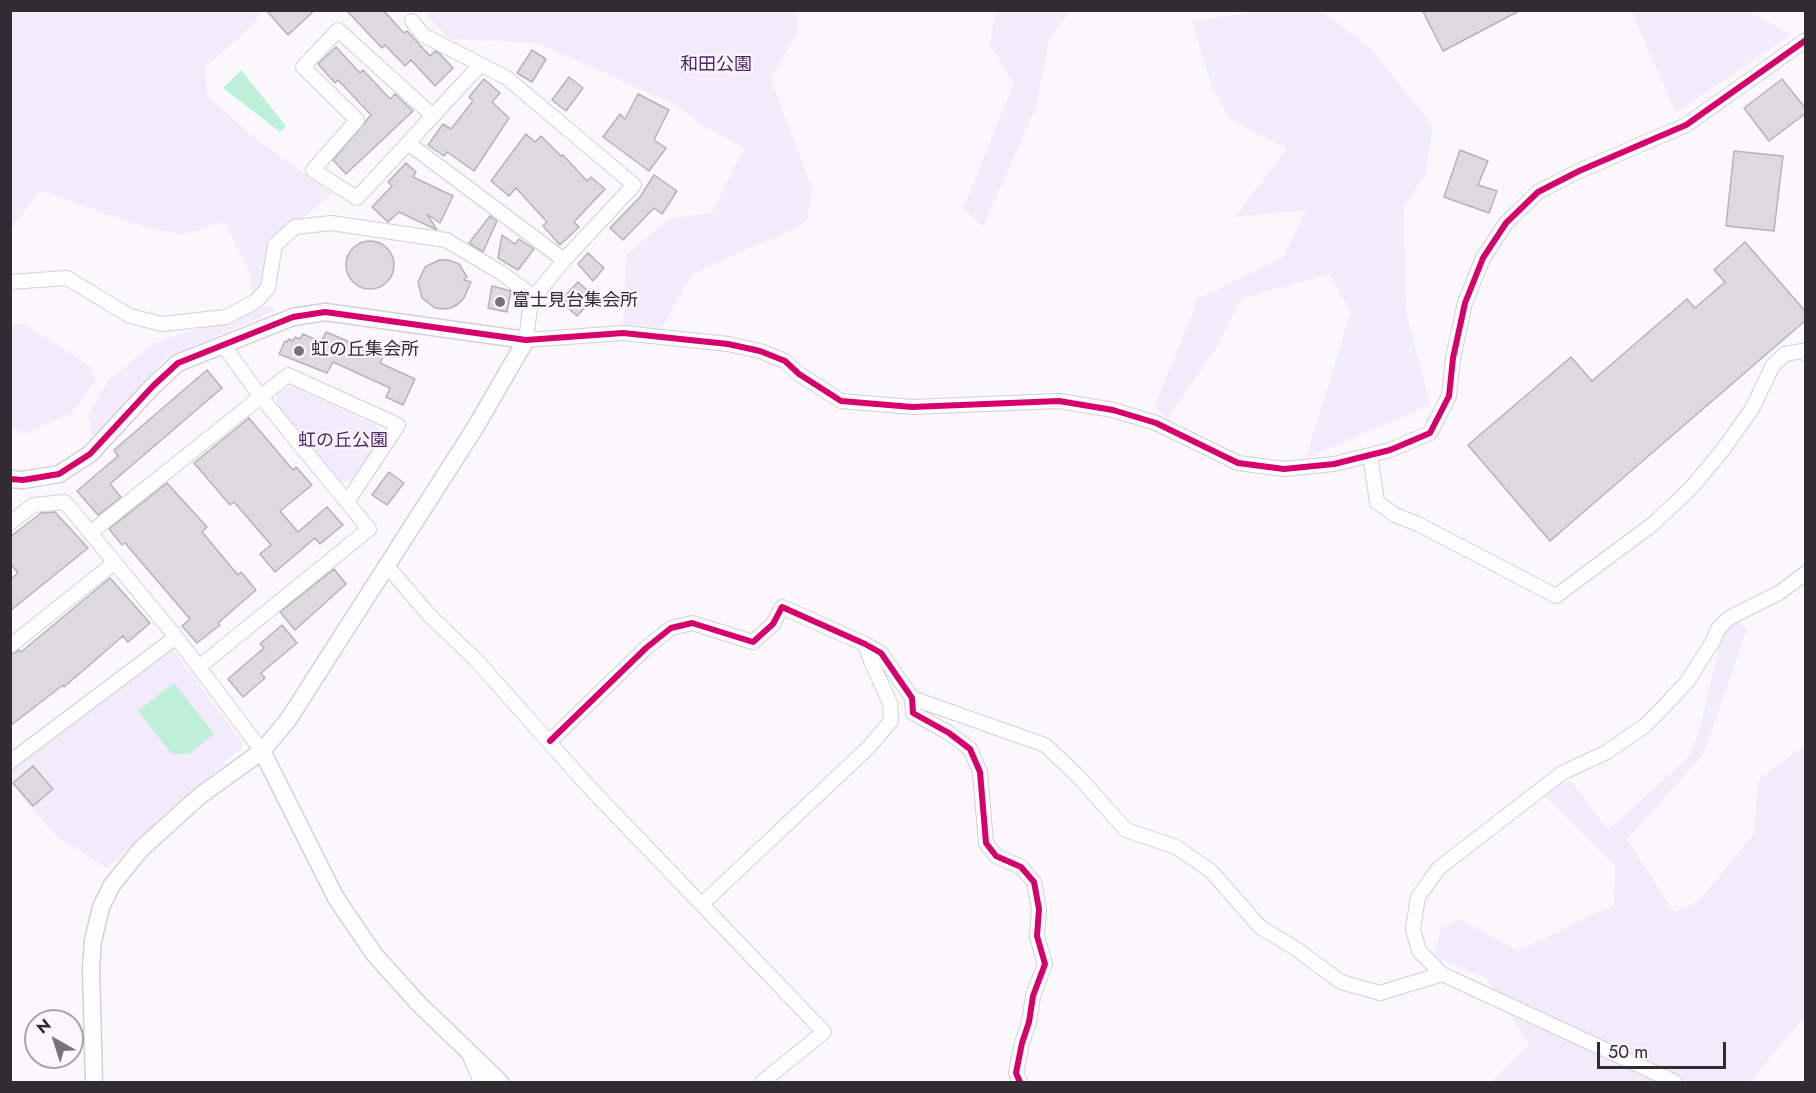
<!DOCTYPE html>
<meta charset="utf-8">
<style>
body{margin:0}
#map{position:relative;width:1816px;height:1093px;overflow:hidden;background:#faf8fc;font-family:Jost,sans-serif}
canvas{display:block}
.frame{position:absolute;inset:0;border:12px solid #302c33;pointer-events:none}
.north{position:absolute;left:24px;top:1009px;width:60px;height:60px;box-sizing:border-box;background:#fbf6fe;border:2px solid #aaa5ad;border-radius:50%;rotate:321deg;font-size:16px;font-weight:700;line-height:24px;text-align:center;color:#302c33}
.north::after{content:'';display:block;margin:auto;width:21px;height:27px;background:#777379;clip-path:polygon(50% 0,100% 100%,50% 72%,0 100%)}
.scale{position:absolute;left:1597px;top:1042px;width:129px;height:27px;box-sizing:border-box;border:3px solid #302c33;border-top:0;padding-left:8px;font-size:18px;line-height:21px;white-space:nowrap;color:#302c33;-webkit-text-stroke:4px #fbf6fe;paint-order:stroke}
</style>
<div id="map">
<canvas width="1816" height="1093"></canvas>
<div class="frame"></div>
<div class="north">N</div>
<div class="scale">50 m</div>
</div>
<script>
const g = document.querySelector('canvas').getContext('2d');
g.lineJoin = 'round';
function fillPath(path, color) {
  g.fillStyle = color;
  g.fill(path, 'evenodd');
}
function poly(rows) {
  const path = new Path2D();
  for (const r of rows) {
    if (r.length === 3) {
      path.moveTo(r[0] + r[2], r[1]);
      path.arc(r[0], r[1], r[2], 0, 2 * Math.PI);
      continue;
    }
    path.moveTo(r[0], r[1]);
    for (let i = 2; i < r.length; i += 2) path.lineTo(r[i], r[i + 1]);
  }
  return path;
}
function strokePath(path, color, width, dash) {
  g.strokeStyle = color;
  g.lineWidth = width;
  g.lineCap = dash ? 'butt' : 'round';
  g.setLineDash(dash || []);
  g.stroke(path);
}
function label(font, color, halo, rows, align = 'center') {
  g.font = font + ' Jost,"Noto Sans JP",sans-serif';
  g.lineWidth = 4.5;
  g.setLineDash([]);
  g.textBaseline = 'middle';
  g.strokeStyle = halo;
  g.fillStyle = color;
  for (const [text, x, y, turn = 0] of rows) {
    g.save();
    g.translate(x, y);
    g.rotate((+turn || 0) * Math.PI / 180);
    g.textAlign = isNaN(turn) ? turn : align;
    if (halo) g.strokeText(text, 0, 0);
    g.fillText(text, 0, 0);
    g.restore();
  }
}
fillPath(poly([
 [429,10,798,11,797,33,771,79,812,189,807,221,770,240,745,249,692,274,657,337,623,333,626,255,671,218,712,213,744,148,707,128,676,105,538,43,450,39,427,17],
 [1272,10,1322,11,1371,49,1433,126,1425,176,1404,206,1406,312,1430,405,1306,458,1351,312,1329,274,1242,298,1217,346,1168,418,1154,407,1196,305,1194,301,1283,258,1306,210,1235,217,1287,149,1229,118,1212,87,1192,21],
 [1639,10,1749,11,1790,35,1676,113,1632,13],
 [11,11,263,11,254,24,205,67,207,96,258,141,332,193,304,217,275,256,253,300,249,272,224,221,182,235,135,224,41,190,11,228],
 [995,11,1071,11,1049,39,1036,107,983,226,963,209,1014,83,990,46],
 [268,305,276,310,165,359,93,438,88,415,107,382,154,343],
 [22,323,90,366,96,379,72,413,24,434,10,427,11,326],
 [291,386,376,425,382,435,353,480,340,482,278,406,276,393],
 [1733,616,1747,629,1703,755,1627,839,1674,912,1699,901,1753,835,1759,779,1805,745,1805,1016,1750,1082,1491,1082,1529,1044,1486,978,1434,956,1441,928,1460,919,1518,951,1614,905,1615,866,1541,792,1571,781,1608,830,1690,756,1700,729,1720,642],
 [171,647,244,745,107,868,56,836,11,784,10,772]
]), '#f3eafb');
fillPath(poly([
 [241,70,286,126,280,132,223,88],
 [174,683,214,734,189,754,172,754,138,711]
]), '#beefd8');
const building = poly([
 [266,10,315,10,288,35,266,10],
 [346,10,383,10,404,33,407,31,430,56,435,51,440,54,453,68,435,86,411,60,405,66,385,45,382,48,346,10],
 [1422,10,1521,10,1443,51,1422,10],
 [336,47,360,73,363,70,390,99,395,94,413,111,346,174,333,160,371,115,338,80,335,83,318,64,336,47],
 [532,50,546,59,532,82,517,73,532,50],
 [569,77,583,88,566,111,552,100,569,77],
 [484,79,500,93,492,102,509,118,474,171,447,152,444,156,428,145,443,124,451,129,473,101,469,97,484,79],
 [1782,79,1806,109,1806,113,1769,141,1744,108,1782,79],
 [638,94,669,110,654,140,666,148,649,171,603,137,620,114,625,119,638,94],
 [526,134,535,142,541,136,561,156,563,155,587,181,591,177,605,189,574,222,579,227,560,245,543,226,547,222,516,188,509,196,491,181,526,134],
 [1460,150,1488,161,1478,185,1497,191,1489,213,1444,197,1460,150],
 [1734,151,1783,156,1774,231,1726,226,1734,151],
 [406,163,416,172,413,177,453,196,440,223,427,214,437,230,399,212,388,222,372,207,392,186,388,182,406,163],
 [654,175,677,191,662,214,654,208,623,240,610,228,640,197,654,175],
 [490,216,497,221,483,252,469,243,490,216],
 [502,235,515,244,519,239,534,249,518,270,498,258,502,235],
 [370,265,24],
 [1745,242,1806,312,1806,320,1550,541,1468,445,1571,357,1592,381,1687,299,1695,308,1725,282,1714,270,1745,242],
 [588,253,604,268,593,281,578,264,588,253],
 [439,260,448,260,459,264,467,277,464,280,471,282,464,298,458,304,451,308,443,309,435,308,422,298,418,282,425,267,439,260],
 [578,282,595,297,577,316,560,301,578,282],
 [492,286,511,291,507,312,488,308,492,286],
 [326,332,364,348,366,345,385,353,380,363,415,379,403,405,386,397,390,388,333,362,327,373,279,354,285,341,287,342,289,339,293,341,295,337,300,339,303,334,321,342,326,332],
 [207,370,222,388,110,484,121,497,98,515,77,491,118,456,114,450,207,370],
 [249,418,293,470,296,467,312,485,280,511,298,532,327,507,343,525,320,544,315,538,275,572,260,554,271,545,234,502,230,505,194,463,249,418],
 [389,472,404,483,387,505,372,495,389,472],
 [167,483,207,527,202,532,238,575,241,572,256,590,218,623,220,625,197,643,182,626,190,619,125,543,122,545,109,529,167,483],
 [55,512,88,548,10,611,10,580,18,573,10,563,10,537,41,513,55,512],
 [334,569,346,584,295,630,280,612,334,569],
 [110,578,150,623,128,642,123,636,64,687,63,685,10,726,10,655,19,650,21,652,110,578],
 [282,625,297,643,261,673,265,678,243,697,228,679,264,648,260,644,282,625],
 [33,766,53,789,33,806,13,783,33,766]
]);
fillPath(building, '#dcd9df');
strokePath(building, '#b6b3b8', 1.5);
const minor = poly([
 [412,21,423,35,507,78,634,185,564,260,534,297],
 [433,116,338,30,303,67,357,120,313,170,357,198,480,65],
 [408,143,564,260],
 [10,282,67,278,130,316,162,324,226,317,256,301,268,288,275,245,295,227,331,223,446,240,500,272,534,297,530,307,526,340,623,333,728,344,760,351,785,361,799,374,841,401,912,407,1059,401,1113,410,1156,423,1238,463,1284,469,1334,464,1390,450,1430,433,1449,396,1453,358,1465,303,1483,258,1506,223,1538,192,1579,171,1686,125,1806,40],
 [1370,455,1377,502,1395,515,1418,524,1556,596,1653,524,1691,488,1722,451,1752,409,1773,365,1785,354,1802,351,1806,354],
 [10,523,33,505,65,502,176,637,262,751],
 [90,533,288,375,398,425,347,502],
 [388,567,430,616,476,660,589,787,824,1032,762,1082],
 [10,646,114,563],
 [199,667,369,529,261,397,223,345],
 [912,698,1045,745,1078,776,1126,830,1176,847,1211,871,1260,927,1295,948,1341,982,1380,993,1442,974],
 [550,741,646,648,671,628,692,623,753,642,773,624,782,607,865,644,881,653,912,698,913,713,949,733,970,749,980,772,986,843,996,856,1021,867,1034,882,1039,909,1037,936,1045,964,1033,996,1029,1022,1022,1043,1016,1073,1020,1082],
 [10,762,176,637],
 [702,904,869,747,891,721,890,703,871,661,865,644],
 [469,1054,481,1082],
 [1675,1082,1442,974,1419,951,1413,929,1418,897,1439,868,1562,773,1607,752,1647,724,1687,682,1713,641,1718,629,1729,618,1779,593,1806,573]
]);
const tertiary = poly([
 [10,479,23,480,59,474,90,454,153,386,178,363,293,317,325,312,526,340,475,428,288,720,262,751,201,795,141,849,112,885,101,907,93,941,91,968,94,1082],
 [262,751,336,898,374,954,418,1003,500,1082]
]);
strokePath(minor, '#d3d0d6', 16);
strokePath(tertiary, '#d3d0d6', 19);
strokePath(minor, '#fefeff', 14);
strokePath(tertiary, '#fefeff', 16);
strokePath(poly([
 [10,479,23,480,59,474,90,454,153,386,178,363,293,317,325,312,526,340,623,333,728,344,760,351,785,361,799,374,841,401,912,407,1059,401,1113,410,1156,423,1238,463,1284,469,1334,464,1390,450,1430,433,1449,396,1453,358,1465,303,1483,258,1506,223,1538,192,1579,171,1686,125,1806,40],
 [550,741,646,648,671,628,692,623,753,642,773,624,782,607,865,644,881,653,912,698,913,713,949,733,970,749,980,772,986,843,996,856,1021,867,1034,882,1039,909,1037,936,1045,964,1033,996,1029,1022,1022,1043,1016,1073,1020,1082]
]), '#d6006c', 6);
for (const [x, y, r, color] of [
 [500,302,6,"#777379"],
 [299,351,6,"#777379"]
]) {
  const dot = new Path2D();
  dot.arc(x, y, r, 0, 2 * Math.PI);
  g.fillStyle = color;
  g.fill(dot);
  strokePath(dot, '#fbf6fe', 2);
}
label('18px', '#4f2668', '#fbf6fe', [
 ["和田公園",716,66],
 ["虹の丘公園",343,442]
]);
label('18px', '#302c33', '#fbf6fe', [
 ["富士見台集会所",512,302],
 ["虹の丘集会所",311,351]
], 'left');
</script>
